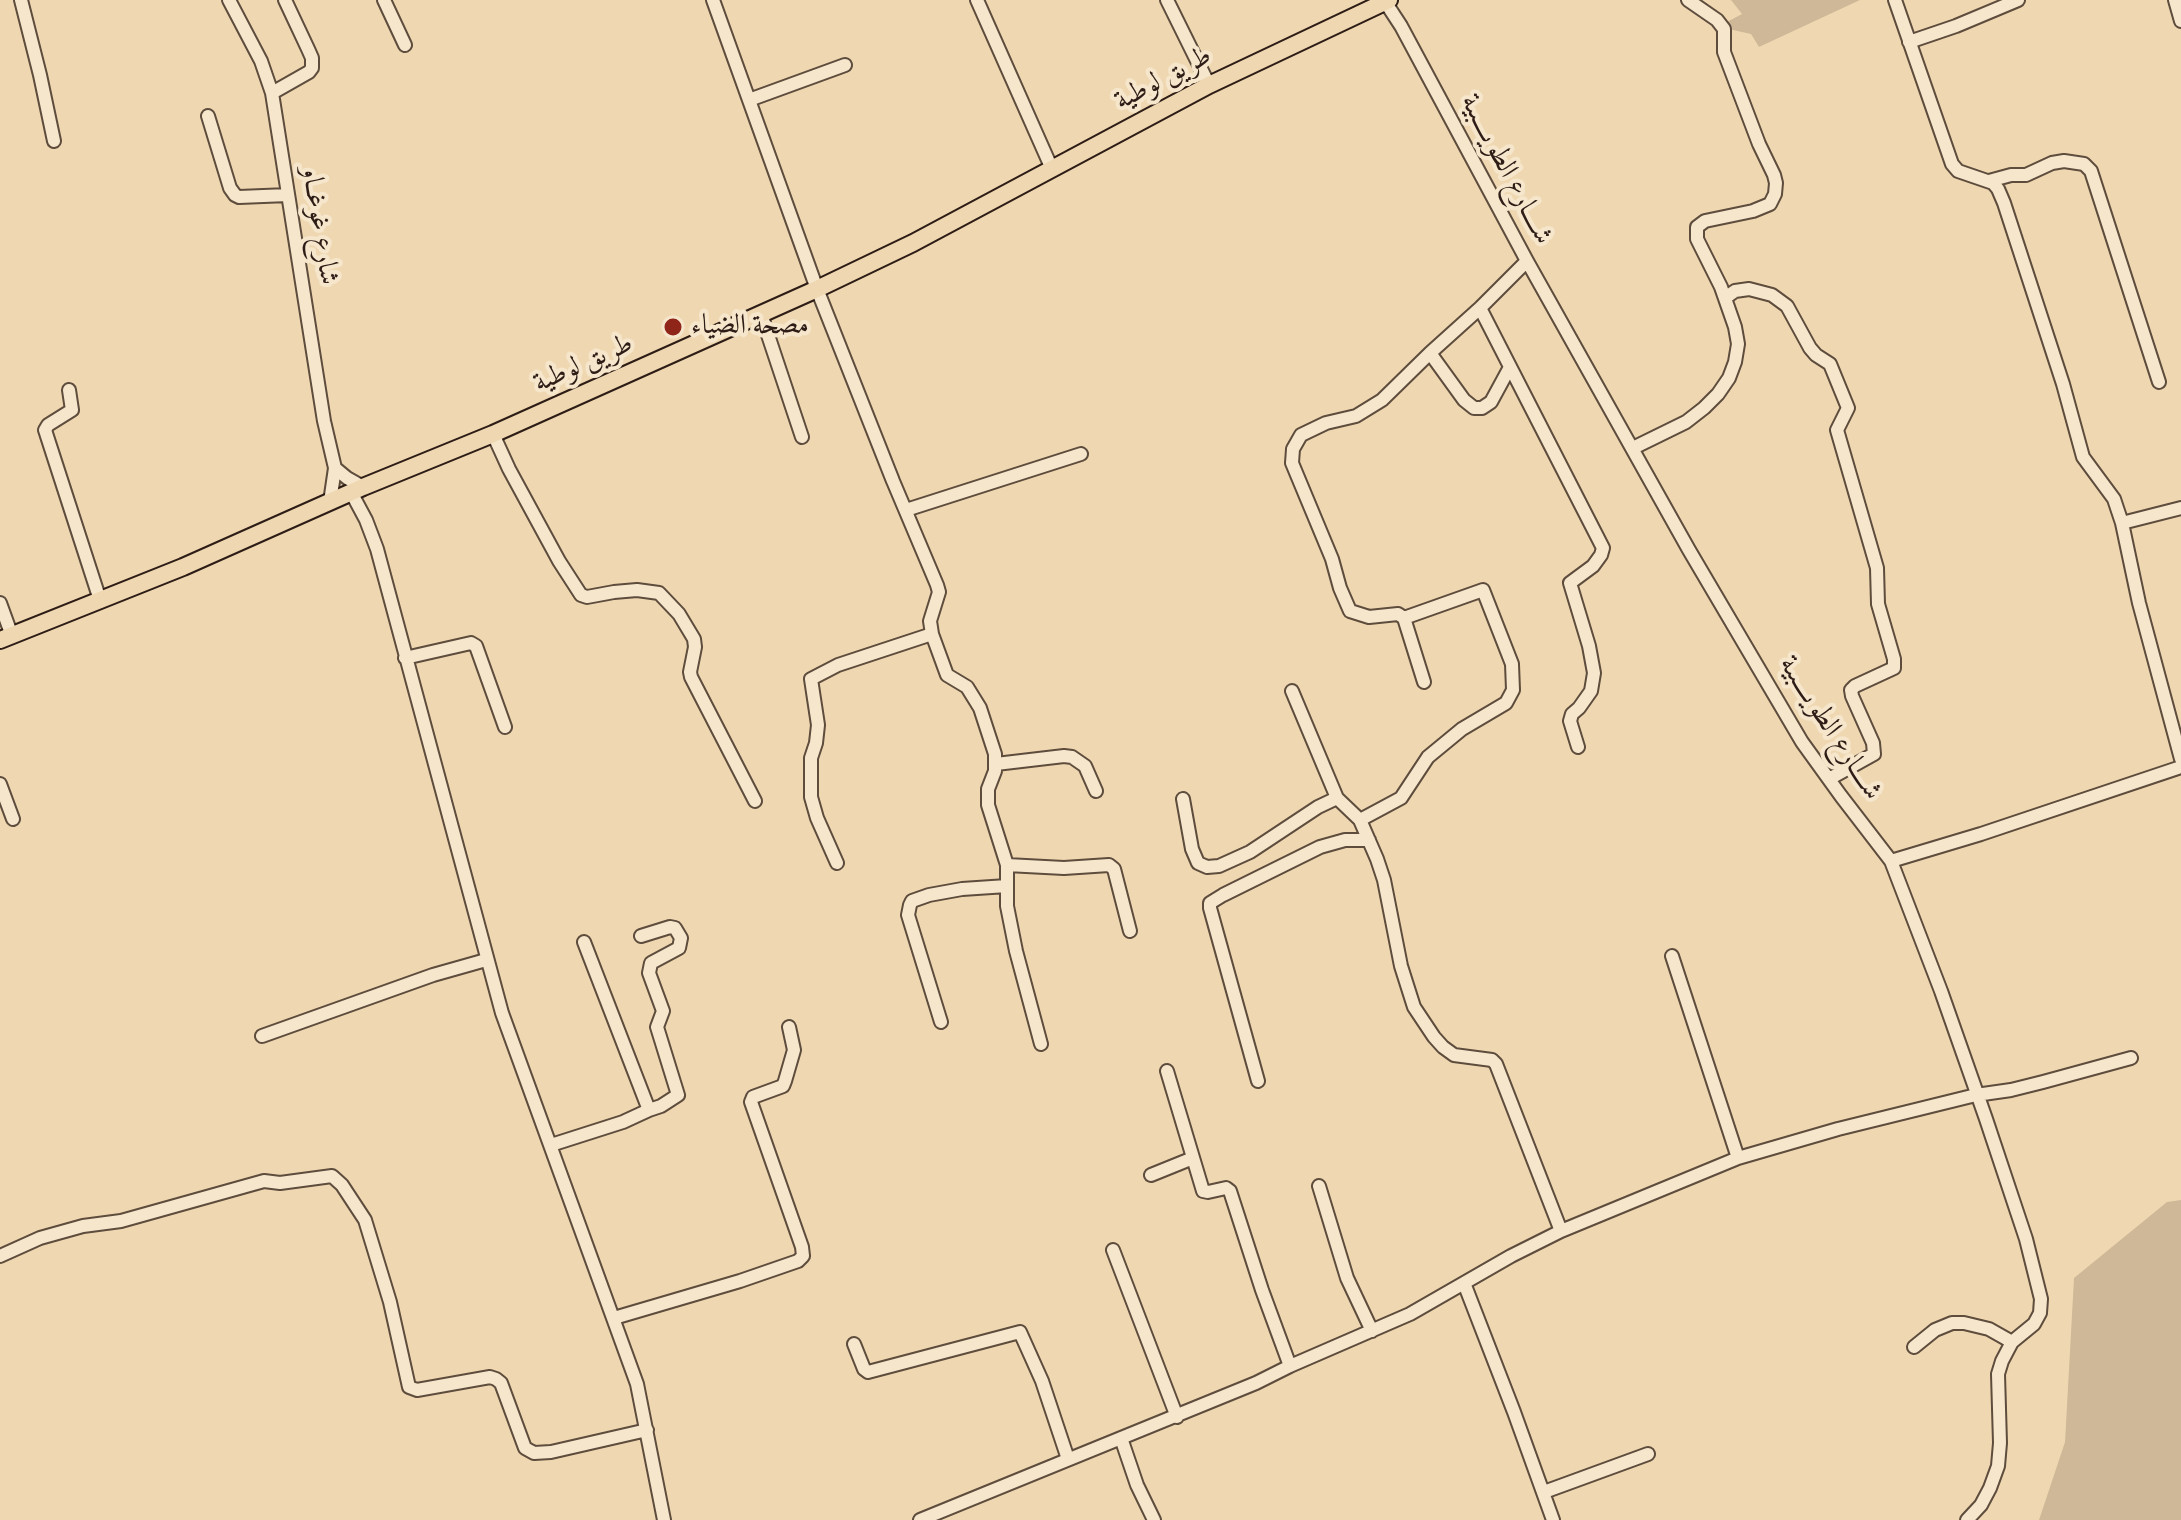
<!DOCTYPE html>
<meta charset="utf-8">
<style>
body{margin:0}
canvas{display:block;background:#efd8b1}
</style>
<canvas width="2181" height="1520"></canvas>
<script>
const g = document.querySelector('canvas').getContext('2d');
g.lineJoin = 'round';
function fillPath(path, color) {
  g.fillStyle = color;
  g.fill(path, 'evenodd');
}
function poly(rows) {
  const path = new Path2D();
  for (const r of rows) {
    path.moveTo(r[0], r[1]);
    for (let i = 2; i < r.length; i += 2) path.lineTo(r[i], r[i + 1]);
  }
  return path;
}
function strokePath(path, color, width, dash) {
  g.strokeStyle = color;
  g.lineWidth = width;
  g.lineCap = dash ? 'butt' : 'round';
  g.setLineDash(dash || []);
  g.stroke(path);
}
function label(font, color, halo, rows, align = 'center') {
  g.font = font + ' "IM FELL English",Amiri,serif';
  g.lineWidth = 8;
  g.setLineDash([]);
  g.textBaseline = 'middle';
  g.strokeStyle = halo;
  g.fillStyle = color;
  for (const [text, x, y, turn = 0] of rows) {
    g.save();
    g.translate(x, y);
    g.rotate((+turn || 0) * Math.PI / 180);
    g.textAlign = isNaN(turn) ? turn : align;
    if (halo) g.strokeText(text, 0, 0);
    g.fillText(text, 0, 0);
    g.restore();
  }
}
fillPath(poly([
 [1731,0,1860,0,1759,47,1751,34,1733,30,1725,23,1742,14],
 [2181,1200,2181,1520,2039,1520,2065,1442,2074,1278,2167,1202]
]), '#ceb897');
const minor = poly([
 [21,0,40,75,54,141],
 [229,0,261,61,272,93,324,421,335,468,330,502],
 [384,0,405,45],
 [713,0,817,289,893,481,937,585,939,592,930,621,932,634,947,675,967,687,980,708,995,754,995,771,988,789,988,805,1007,865,1064,868,1109,865,1114,869,1130,931],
 [977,0,1052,169],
 [1167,0,1209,85],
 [1384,0,1401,26,1527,261,1689,550,1802,742,1841,796,1891,861,1941,991,1986,1119,2026,1239,2041,1299,2040,1313,2034,1324,2012,1342,2002,1361,1998,1374,2000,1443,1998,1466,1990,1488,1981,1505,1967,1520],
 [1895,0,1952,164,1958,171,1993,183,1998,189,2004,203,2063,384,2083,457,2114,499,2122,523,2139,603,2181,759],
 [2175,0,2181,21],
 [1909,42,1956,26,2018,0],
 [272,93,309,72,312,68,312,58,308,49,285,0],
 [749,100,845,65],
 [208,116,230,188,235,195,239,197,288,195],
 [1989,181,2011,175,2026,175,2052,163,2064,161,2084,164,2091,171,2159,382],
 [1725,298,1735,291,1749,289,1772,295,1787,306,1810,348,1816,355,1830,364,1848,408,1837,430,1877,568,1878,604,1894,659,1894,668,1855,686,1851,690,1852,696,1873,743,1874,754,1829,779],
 [1480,308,1603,548,1601,555,1593,566,1570,583,1589,646,1594,673,1591,691,1579,708,1572,714,1570,721,1578,747],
 [761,314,802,437],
 [1430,353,1464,400,1474,408,1482,408,1491,402,1510,367],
 [69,390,72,410,48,425,45,430,100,600],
 [493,434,509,469,559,561,581,595,587,597,614,592,637,590,659,593,679,614,694,639,695,647,690,672,691,677,755,801],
 [1633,448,1686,422,1704,408,1718,394,1729,378,1735,362,1738,344,1735,327,1721,287,1697,239,1697,227,1705,221,1753,211,1770,204,1775,194,1776,183,1774,175,1759,144,1724,52,1724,29,1717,20,1688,0],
 [335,468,347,478,363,487],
 [351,492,366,520,377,549,502,1013,637,1384,664,1520],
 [906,510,1081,454],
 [2122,523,2181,508],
 [0,603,12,636],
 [405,658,471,643,476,646,505,727],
 [1424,682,1404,618,1398,614,1369,617,1350,611,1340,588,1332,559,1292,463,1293,449,1301,435,1326,423,1356,416,1382,400,1430,353,1480,308,1527,261],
 [1292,691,1337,798,1360,820,1377,859,1384,880,1401,966,1414,1007,1434,1037,1443,1047,1454,1055,1492,1060,1496,1064,1561,1231],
 [996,764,1064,756,1072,757,1085,766,1096,791],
 [0,784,13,819],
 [1183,799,1192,849,1198,863,1207,867,1219,866,1250,852,1318,807,1337,798],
 [1360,820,1401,798,1428,757,1462,729,1506,703,1513,690,1512,664,1483,590,1404,618],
 [1891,861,1981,834,2181,767],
 [837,863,817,818,811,797,811,758,816,743,818,725,811,679,838,665,932,634],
 [1007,886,1007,906,1016,951,1041,1044],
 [641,936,670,927,675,928,681,938,679,948,651,963,649,973,663,1011,657,1027,678,1095,661,1106,649,1110],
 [1672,956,1738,1158],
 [941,1022,908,915,910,905,912,901,929,895,962,889,1007,886,1007,865],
 [262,1036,433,975,486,960],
 [1167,1071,1203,1191,1208,1192,1226,1188,1230,1191,1262,1290,1290,1366],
 [1258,1081,1210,908,1210,903,1223,895,1320,847,1345,840,1369,840],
 [551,1145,623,1122,649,1110,584,942],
 [1151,1175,1193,1158],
 [1319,1186,1347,1278,1372,1331],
 [1113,1250,1177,1417],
 [0,1256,40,1238,83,1226,121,1221,264,1181,280,1183,332,1176,342,1185,365,1220,390,1302,409,1387,417,1390,490,1377,496,1379,501,1383,525,1448,534,1453,551,1452,647,1430],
 [1464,1283,1514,1412,1553,1520],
 [614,1318,740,1281,798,1261,803,1256,802,1247,751,1102,753,1097,783,1086,785,1081,794,1050,789,1027],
 [854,1344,864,1369,868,1372,1020,1332,1042,1381,1068,1459],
 [1914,1347,1935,1330,1952,1323,1964,1323,1989,1329,2012,1342],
 [1121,1438,1137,1485,1154,1520],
 [1544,1492,1648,1454],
 [920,1520,1256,1383,1290,1366,1410,1314,1511,1256,1561,1231,1738,1158,1838,1129,1976,1095,2011,1090,2043,1082,2131,1058]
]);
const major = poly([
 [0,640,183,567,363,487,493,434,817,289,913,243,1209,85,1389,0]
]);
strokePath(minor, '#5e4c3d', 16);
strokePath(major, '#2e1d16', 20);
strokePath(minor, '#f5e6cc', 12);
strokePath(major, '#efd8b1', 16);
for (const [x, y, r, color] of [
 [673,327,10,"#8f2418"]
]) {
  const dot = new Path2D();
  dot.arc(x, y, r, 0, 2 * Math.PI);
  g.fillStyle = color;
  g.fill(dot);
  strokePath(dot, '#f5e6cc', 3);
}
label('28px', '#2e1d16', '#f5e6cc', [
 ["طريق لوطية",1164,80,-28],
 ["شــــارع الطويــــبية",1505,170,62],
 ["شارع غوغــاو",318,226,81],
 ["طريق لوطية",584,365,-24],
 ["شــــارع الطويــــبية",1829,729,57]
]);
label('28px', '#2e1d16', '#f5e6cc', [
 ["مصحة الضياء",691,327]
], 'left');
</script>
